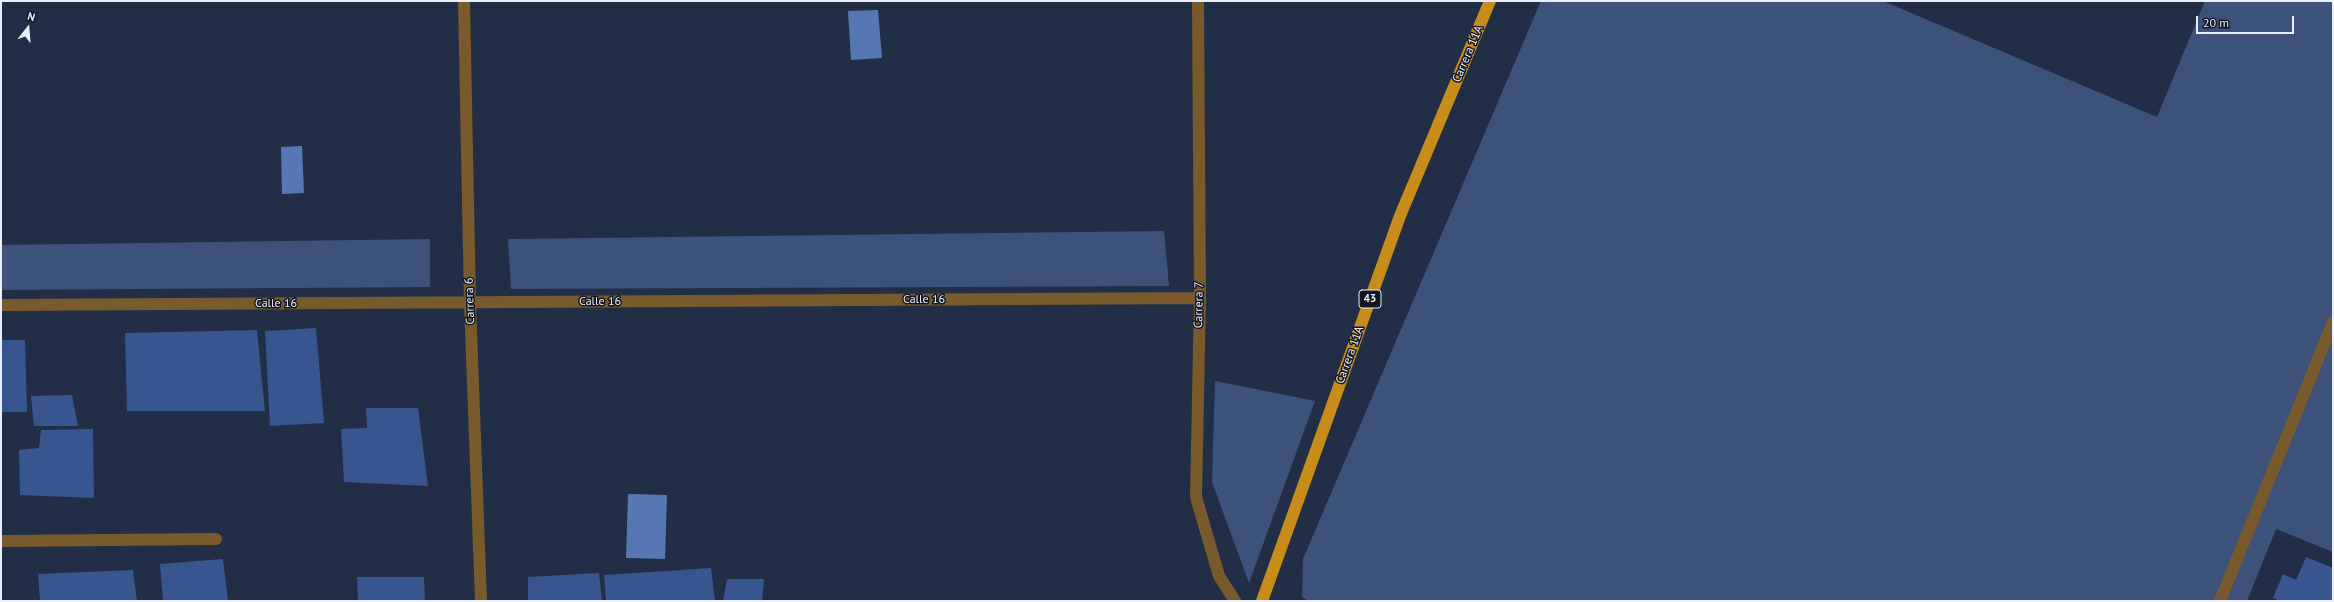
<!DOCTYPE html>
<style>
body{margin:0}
#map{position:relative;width:2334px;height:602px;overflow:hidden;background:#222e46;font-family:"PT Sans",sans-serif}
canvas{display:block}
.frame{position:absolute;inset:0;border:2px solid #e9f0fc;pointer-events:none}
.north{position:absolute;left:8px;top:8px;width:40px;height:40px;-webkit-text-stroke:3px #111621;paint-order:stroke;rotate:17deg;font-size:11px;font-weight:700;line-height:16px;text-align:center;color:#e9f0fc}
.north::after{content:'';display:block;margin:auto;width:14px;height:18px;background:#e9f0fc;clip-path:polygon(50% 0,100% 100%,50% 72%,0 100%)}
.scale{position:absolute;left:2196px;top:16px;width:98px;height:18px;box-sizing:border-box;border:2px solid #e9f0fc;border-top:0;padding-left:5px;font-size:12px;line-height:14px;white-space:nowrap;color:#e9f0fc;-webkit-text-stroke:3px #111621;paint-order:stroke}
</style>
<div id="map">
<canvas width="2334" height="602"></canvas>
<div class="frame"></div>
<div class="north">N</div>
<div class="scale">20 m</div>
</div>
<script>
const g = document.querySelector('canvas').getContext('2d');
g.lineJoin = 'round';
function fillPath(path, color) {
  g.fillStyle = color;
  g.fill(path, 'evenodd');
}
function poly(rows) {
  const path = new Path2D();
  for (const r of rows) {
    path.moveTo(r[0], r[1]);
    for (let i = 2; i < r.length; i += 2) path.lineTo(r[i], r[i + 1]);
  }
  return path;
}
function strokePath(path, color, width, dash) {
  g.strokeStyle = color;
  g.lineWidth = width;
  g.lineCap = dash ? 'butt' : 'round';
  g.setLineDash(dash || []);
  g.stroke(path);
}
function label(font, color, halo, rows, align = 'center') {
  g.font = font + ' "PT Sans",sans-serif';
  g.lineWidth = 3;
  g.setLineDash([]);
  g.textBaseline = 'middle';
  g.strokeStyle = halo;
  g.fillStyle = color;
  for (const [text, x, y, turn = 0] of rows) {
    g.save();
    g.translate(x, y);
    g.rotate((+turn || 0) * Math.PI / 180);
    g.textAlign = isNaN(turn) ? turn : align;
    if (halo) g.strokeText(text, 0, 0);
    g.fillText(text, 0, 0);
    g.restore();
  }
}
fillPath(poly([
 [1541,1,1883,1,2157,117,2205,1,2333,1,2333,552,2276,529,2247,601,1308,601,1302,597,1303,559],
 [1164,231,1169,286,511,289,508,239],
 [430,239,430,287,1,290,1,245],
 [1215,381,1315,401,1249,583,1212,482]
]), '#3d527b');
fillPath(poly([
 [878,10,882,58,851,60,848,11],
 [302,146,304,193,282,194,281,147],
 [628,494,667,495,665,559,626,558]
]), '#5777b4');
fillPath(poly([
 [316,328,324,423,270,426,265,331],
 [257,330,265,411,127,411,125,333],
 [1,340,25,340,27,412,1,412],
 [72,395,78,426,34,426,31,396],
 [366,408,418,408,428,486,344,482,341,429,367,428],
 [93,429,94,498,20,495,19,450,39,448,41,430],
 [2306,557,2333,568,2333,601,2280,601,2273,598,2283,574,2296,580],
 [223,559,228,601,163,601,160,564],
 [711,568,715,601,606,601,604,575],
 [133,570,137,601,40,601,38,574],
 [599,573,602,601,528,601,528,577],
 [357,577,424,577,425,601,358,601],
 [727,579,764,579,762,601,723,601]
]), '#385590');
strokePath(poly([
 [1,541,216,539]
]), '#785a2d', 12);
strokePath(poly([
 [464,1,470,303,481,601],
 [1198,1,1200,298,1196,497,1219,576,1235,601],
 [1,305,1200,298],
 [2220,601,2333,322]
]), '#785a2d', 12);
strokePath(poly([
 [1262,601,1400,216,1490,1]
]), '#c88c1b', 12);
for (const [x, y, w] of [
 [1370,299,22]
]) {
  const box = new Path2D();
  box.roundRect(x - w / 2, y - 9, w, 18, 3);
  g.fillStyle = '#111621';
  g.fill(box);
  strokePath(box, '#e9f0fc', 1);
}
label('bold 11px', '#e9f0fc', null, [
 ["43",1370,299]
]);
label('12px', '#e9f0fc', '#111621', [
 ["Carrera 11A",1468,54,-67],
 ["Calle 16",924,300],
 ["Carrera 6",470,301,-92],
 ["Calle 16",600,302],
 ["Calle 16",276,304],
 ["Carrera 7",1199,305,-89],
 ["Carrera 11A",1350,355,-70]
]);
</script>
